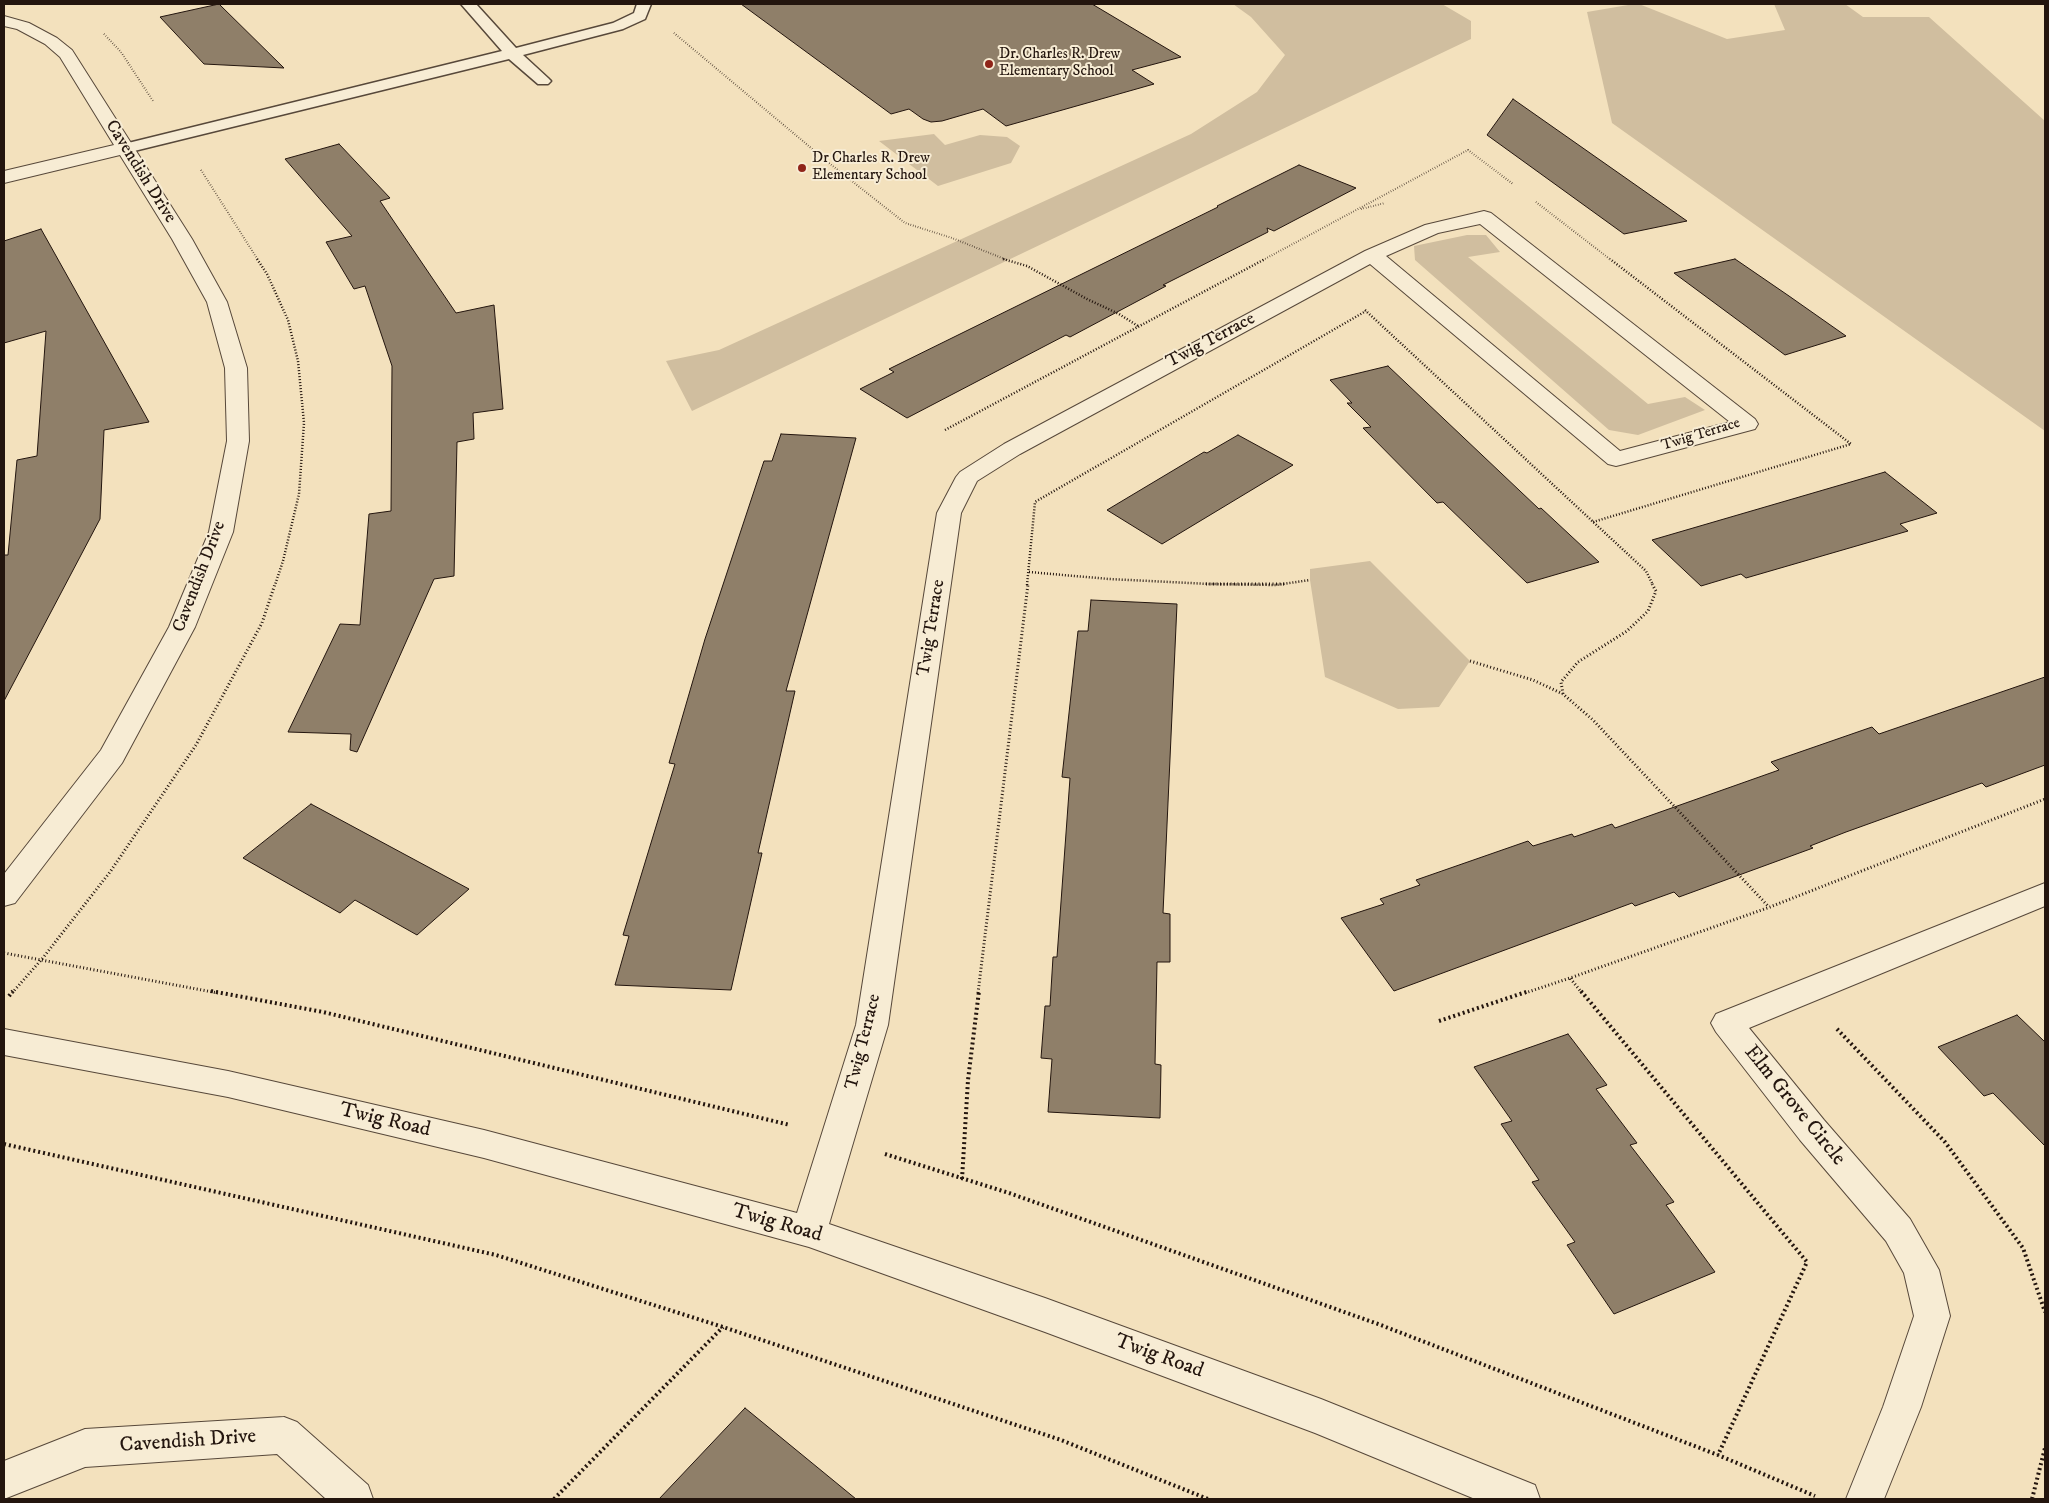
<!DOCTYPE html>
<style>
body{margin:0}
#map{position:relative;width:2049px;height:1503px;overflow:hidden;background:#f3e1bd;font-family:"IM FELL DW Pica",serif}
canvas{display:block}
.frame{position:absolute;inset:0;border:5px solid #23150e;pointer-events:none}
</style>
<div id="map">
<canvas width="2049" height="1503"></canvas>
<div class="frame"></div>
</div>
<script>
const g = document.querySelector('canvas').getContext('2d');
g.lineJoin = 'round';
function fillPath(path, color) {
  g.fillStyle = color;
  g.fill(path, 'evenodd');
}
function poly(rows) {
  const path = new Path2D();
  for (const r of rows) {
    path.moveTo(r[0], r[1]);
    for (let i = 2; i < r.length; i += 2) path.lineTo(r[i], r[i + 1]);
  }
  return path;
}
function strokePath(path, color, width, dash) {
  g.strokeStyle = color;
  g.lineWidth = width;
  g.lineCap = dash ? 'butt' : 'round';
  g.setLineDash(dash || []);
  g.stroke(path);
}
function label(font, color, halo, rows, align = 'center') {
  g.font = font + ' "IM FELL DW Pica",serif';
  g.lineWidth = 4;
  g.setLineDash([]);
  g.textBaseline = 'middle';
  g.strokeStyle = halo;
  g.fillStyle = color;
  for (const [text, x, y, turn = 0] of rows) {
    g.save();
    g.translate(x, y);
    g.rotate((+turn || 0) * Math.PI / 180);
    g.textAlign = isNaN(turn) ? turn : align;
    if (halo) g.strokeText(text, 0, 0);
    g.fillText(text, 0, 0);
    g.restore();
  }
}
fillPath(poly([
 [1233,4,1442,4,1471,21,1471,39,692,411,666,361,719,350,1191,134,1257,92,1285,55,1251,17],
 [1634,4,1639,4,1727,39,1785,30,1774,4,1845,4,1863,17,1929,17,2045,121,2045,431,1612,123,1587,12],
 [934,134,945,145,980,135,1007,137,1020,146,1011,163,938,186,879,141],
 [1467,235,1486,235,1500,252,1468,257,1648,404,1685,397,1705,410,1638,435,1609,430,1415,260,1414,246],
 [1370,561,1470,661,1439,707,1398,709,1325,677,1310,580,1310,569]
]), '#d0be9f');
const building = poly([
 [219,4,284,68,204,64,160,17,219,4],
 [741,4,1092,4,1181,57,1132,70,1154,84,1006,126,983,109,942,121,931,122,923,119,909,109,891,114,741,4],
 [1513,99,1687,221,1624,234,1487,135,1513,99],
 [339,144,390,198,380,201,456,313,494,305,503,409,473,413,474,439,457,442,454,576,434,579,357,752,350,750,351,734,288,732,340,624,360,625,369,514,391,511,392,366,365,286,354,289,326,242,352,236,285,159,339,144],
 [1299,165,1356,188,1274,231,1267,228,1268,232,1163,285,1166,286,1070,337,1066,335,907,418,860,389,894,372,889,369,1218,207,1217,206,1299,165],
 [41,229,149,422,104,430,100,519,4,701,4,555,8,555,17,460,37,456,46,331,4,343,4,241,41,229],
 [1735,259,1789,296,1846,336,1785,355,1674,273,1735,259],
 [1388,366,1539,509,1541,508,1599,562,1527,583,1443,502,1437,503,1363,428,1371,427,1347,403,1352,403,1330,380,1388,366],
 [781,434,856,438,786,691,795,691,758,853,762,853,731,990,615,985,629,936,623,935,675,764,669,763,705,639,764,461,772,461,781,434],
 [1238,435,1293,465,1162,544,1107,510,1204,452,1207,453,1238,435],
 [1885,472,1937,513,1900,524,1908,531,1746,578,1741,574,1701,586,1652,540,1885,472],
 [1091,600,1177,604,1163,913,1170,914,1170,962,1157,962,1155,1064,1161,1065,1160,1118,1048,1112,1052,1059,1041,1058,1045,1006,1050,1006,1053,957,1057,957,1070,778,1062,777,1078,631,1088,631,1091,600],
 [2045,677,2045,765,1986,787,1982,783,1846,832,1810,846,1813,848,1679,897,1674,892,1635,906,1632,903,1394,991,1341,918,1384,904,1380,899,1420,885,1416,880,1528,841,1533,846,1572,834,1574,837,1612,824,1615,828,1779,770,1771,762,1872,727,1879,734,2045,677],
 [311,804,469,889,417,935,355,900,340,913,243,858,311,804],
 [2017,1015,2045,1042,2045,1146,1993,1093,1984,1096,1938,1047,2017,1015],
 [1568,1034,1607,1085,1596,1089,1637,1143,1630,1145,1674,1202,1666,1205,1715,1272,1614,1314,1567,1245,1575,1242,1532,1182,1539,1180,1501,1124,1512,1121,1474,1067,1568,1034],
 [745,1408,856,1499,659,1499,745,1408]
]);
fillPath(building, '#8f7f69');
strokePath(building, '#23150e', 1);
const service = poly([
 [461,4,476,4,516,48,613,23,634,13,637,4,651,4,645,19,623,29,523,55,548,78,551,81,548,84,538,84,509,59,126,153,120,151,118,148,120,145,502,51,461,4]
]);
const minor = poly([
 [4,16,29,23,57,38,72,50,192,239,227,302,247,368,249,441,233,532,195,627,122,763,15,903,4,906,4,874,101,750,169,627,209,532,227,441,225,368,207,302,172,239,120,155,4,183,4,171,114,145,60,57,45,44,17,29,4,26,4,16],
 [1484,211,1491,213,1755,419,1758,424,1755,429,1624,464,1616,466,1608,464,1370,264,1020,454,977,481,961,513,888,1025,829,1224,1045,1298,1321,1399,1535,1485,1540,1499,1475,1499,1315,1433,1045,1332,809,1247,484,1158,228,1097,4,1055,4,1029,228,1071,484,1130,797,1213,856,1025,937,513,956,477,960,472,1004,444,1365,251,1425,225,1484,211],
 [1480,224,1730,422,1620,451,1386,256,1438,233,1480,224],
 [2045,883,2045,906,1749,1028,1824,1120,1910,1219,1939,1270,1950,1316,1921,1407,1884,1499,1846,1499,1883,1407,1914,1316,1904,1273,1886,1241,1800,1140,1716,1032,1711,1023,1716,1014,2045,883],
 [284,1417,297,1422,368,1485,373,1499,326,1499,277,1454,85,1467,4,1499,4,1461,85,1429,284,1417]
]);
strokePath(service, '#57483a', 3);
strokePath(minor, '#57483a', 2);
strokePath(poly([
 [674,33,829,163,905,223,952,238,1007,260],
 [104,34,121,52,153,101],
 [201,170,258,260],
 [1536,202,1611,260],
 [1361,209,1385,203],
 [1263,260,1468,150,1513,184]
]), '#23150e', 2, [0.5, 2]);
strokePath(poly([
 [257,259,267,274,288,320,298,361,304,423,299,494,283,561,275,585],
 [1003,259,1027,266,1087,299,1119,314,1138,326],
 [1365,310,1646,571,1653,585],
 [945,430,1265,259],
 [1593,522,1851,444,1610,259],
 [1029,572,1109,579,1210,584,1276,585,1310,580],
 [1027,585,1035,502,1366,311]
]), '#23150e', 2.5, [1, 2]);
strokePath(poly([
 [1206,584,1284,584],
 [1652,584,1656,591,1648,611,1627,631,1578,662,1561,682,1563,694,1593,720,1769,907],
 [1470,661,1533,680,1563,694],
 [4,953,218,993],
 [12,993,42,959,110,872,196,745,262,623,275,584],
 [978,993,1028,584],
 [1525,993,1570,978],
 [1582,993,1570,978,1770,907,2045,799]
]), '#23150e', 3, [1, 2.5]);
strokePath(poly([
 [211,991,323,1012,790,1125],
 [1581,991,1807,1262,1718,1455],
 [9,996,13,991],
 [1439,1021,1529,991],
 [1837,1029,1945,1142,2023,1248,2045,1312],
 [4,1144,496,1255,723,1327,1061,1440,1208,1499],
 [885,1154,1009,1193,1378,1324,1718,1455,1815,1496],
 [962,1179,968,1080,979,991],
 [554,1499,723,1327],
 [2032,1499,2045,1448]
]), '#23150e', 4, [2, 3]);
fillPath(service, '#f7ecd4');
fillPath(minor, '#f7ecd4');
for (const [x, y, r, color] of [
 [989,64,5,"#8f2418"],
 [802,168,5,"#8f2418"]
]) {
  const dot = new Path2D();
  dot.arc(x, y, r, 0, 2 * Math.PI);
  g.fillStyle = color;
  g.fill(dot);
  strokePath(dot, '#f7ecd4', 2);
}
label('15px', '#23150e', '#f7ecd4', [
 ["Dr. Charles R. Drew",999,55],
 ["Elementary School",999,72],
 ["Dr Charles R. Drew",812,159],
 ["Elementary School",812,176]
], 'left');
label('15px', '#23150e', '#f7ecd4', [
 ["Twig Terrace",1701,435,-17]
]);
label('18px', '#23150e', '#f7ecd4', [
 ["Cavendish Drive",140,172,58],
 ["Twig Terrace",1211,341,-28],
 ["Cavendish Drive",200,577,-69],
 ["Twig Terrace",932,628,-81],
 ["Twig Terrace",864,1042,-76]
]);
label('21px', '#23150e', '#f7ecd4', [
 ["Elm Grove Circle",1794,1106,51],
 ["Twig Road",385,1121,13],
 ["Twig Road",777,1224,16],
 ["Twig Road",1159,1357,20],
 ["Cavendish Drive",188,1442,-4]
]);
</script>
